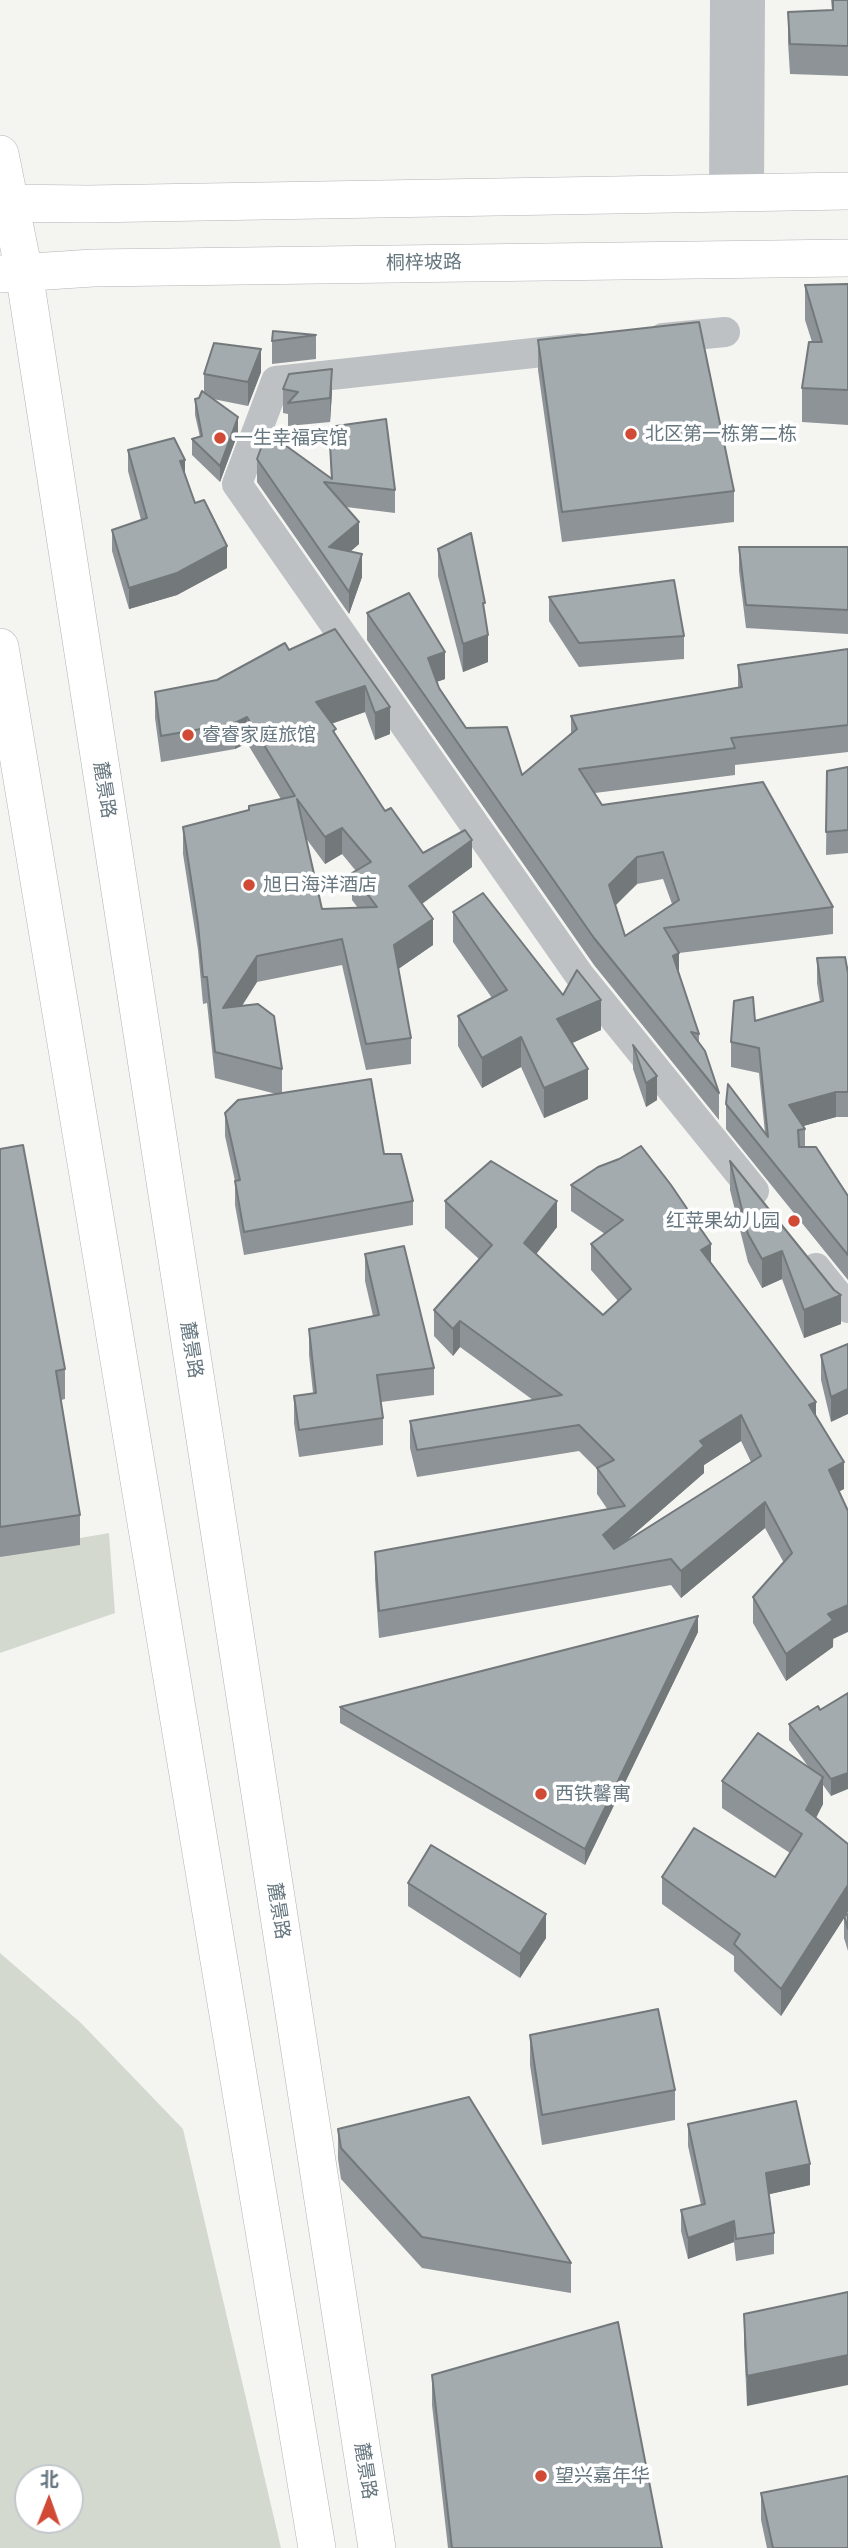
<!DOCTYPE html>
<meta charset="utf-8">
<style>
body{margin:0}
#map{position:relative;width:848px;height:2548px;overflow:hidden;background:#f4f4f1;font-family:Montserrat,"Noto Sans SC",sans-serif}
canvas{display:block}
.north{position:absolute;left:14px;top:2464px;width:70px;height:70px;box-sizing:border-box;background:#fff;border:2px solid #c2c8cc;border-radius:50%;rotate:1deg;font-size:19px;font-weight:700;line-height:28px;text-align:center;color:#66767f}
.north::after{content:'';display:block;margin:auto;width:24px;height:32px;background:#d04a35;clip-path:polygon(50% 0,100% 100%,50% 72%,0 100%)}
</style>
<div id="map">
<canvas width="848" height="2548"></canvas>
<div class="north">北</div>
</div>
<script>
const g = document.querySelector('canvas').getContext('2d');
g.lineJoin = 'round';
function fillPath(path, color) {
  g.fillStyle = color;
  g.fill(path, 'evenodd');
}
function poly(rows) {
  const path = new Path2D();
  for (const r of rows) {
    path.moveTo(r[0], r[1]);
    for (let i = 2; i < r.length; i += 2) path.lineTo(r[i], r[i + 1]);
  }
  return path;
}
function strokePath(path, color, width, dash) {
  g.strokeStyle = color;
  g.lineWidth = width;
  g.lineCap = dash ? 'butt' : 'round';
  g.setLineDash(dash || []);
  g.stroke(path);
}
function label(font, color, halo, rows, align = 'center') {
  g.font = font + ' Montserrat,"Noto Sans SC",sans-serif';
  g.lineWidth = 7;
  g.setLineDash([]);
  g.textBaseline = 'middle';
  g.strokeStyle = halo;
  g.fillStyle = color;
  for (const [text, x, y, turn = 0] of rows) {
    g.save();
    g.translate(x, y);
    g.rotate((+turn || 0) * Math.PI / 180);
    g.textAlign = isNaN(turn) ? turn : align;
    if (halo) g.strokeText(text, 0, 0);
    g.fillText(text, 0, 0);
    g.restore();
  }
}
fillPath(poly([
 [109,1533,115,1613,0,1653,0,1552],
 [0,1953,81,2023,183,2129,281,2548,0,2548],
 [70,2478,70,2520,28,2520,28,2478]
]), '#d4d9d0');
const major = poly([
 [0,154,24,272,377,2548],
 [0,203,88,204,848,191],
 [1,274,93,268,848,258],
 [0,647,317,2548]
]);
strokePath(major, '#b1b5b8', 38);
strokePath(poly([
 [724,193,725,0],
 [749,193,750,0],
 [663,338,725,332],
 [579,348,276,381,237,484,580,976,754,1191],
 [816,1268,848,1308]
]), '#bdc1c4', 30);
strokePath(major, '#fff', 37);
fillPath(poly([
 [831,0,848,0,848,76,790,74,788,42,788,12,832,10],
 [848,284,848,425,802,422,802,388,812,342,805,320,805,285],
 [316,335,316,359,272,364,272,341],
 [538,340,734,491,734,522,562,542,538,370],
 [261,372,248,406,213,399,238,433,220,482,192,455,192,439,200,437,195,415,195,399,199,398,204,393,204,374],
 [283,389,332,392,330,422,288,426,288,414,283,413],
 [329,427,395,490,395,513,346,507,359,544,350,552,362,577,349,614,257,482,257,459,331,478],
 [128,450,185,473,195,503,227,568,177,595,129,609,112,551,112,530,141,520,128,471],
 [739,547,848,547,848,634,746,628,739,571],
 [438,549,485,617,488,662,463,672,438,576],
 [549,597,684,636,684,659,579,667,549,621],
 [367,613,445,679,436,682,439,688,466,728,522,775,571,733,571,716,738,688,738,665,848,649,848,752,735,765,735,775,595,793,602,805,833,907,833,934,679,953,679,973,699,1034,699,1043,719,1093,719,1120,594,965,367,640],
 [663,879,672,904,625,936,615,905,637,884],
 [335,629,390,734,375,740,365,712,331,724,336,735,385,811,423,853,472,867,422,904,433,945,398,969,411,1038,411,1064,366,1070,342,965,257,982,242,1006,282,1069,282,1093,384,1154,413,1201,413,1225,244,1255,235,1205,235,1181,225,1136,225,1113,276,1094,215,1078,207,1003,203,1004,198,950,183,854,183,827,249,810,281,799,247,743,235,749,161,762,155,718,155,692,217,680,289,650],
 [305,837,325,864,342,854,356,871,352,873,352,900,358,908,322,909],
 [848,767,848,853,826,855,827,771],
 [453,912,563,995,601,1030,572,1043,588,1099,544,1118,521,1067,482,1088,458,1046,458,1016,492,998,453,942],
 [817,958,848,973,848,1117,836,1117,803,1126,805,1129,805,1147,848,1196,848,1280,726,1129,726,1104,765,1133,759,1073,731,1067,731,1042,755,1021,820,1002,817,983],
 [633,1045,657,1100,646,1107,633,1069],
 [0,1149,65,1369,65,1399,61,1400,80,1515,80,1545,0,1557],
 [730,1161,841,1324,804,1338,782,1279,762,1288,748,1262,730,1190],
 [571,1185,711,1262,816,1416,844,1489,839,1491,833,1647,786,1681,753,1623,753,1597,784,1563,765,1528,681,1598,671,1585,379,1638,375,1579,375,1552,608,1510,597,1494,597,1469,579,1451,417,1477,410,1448,410,1421,533,1400,460,1347,453,1356,434,1336,434,1310,479,1259,445,1228,445,1201,557,1227,536,1254,603,1315,618,1301,591,1270,591,1244,605,1234,571,1211],
 [741,1441,751,1462,626,1541,704,1473,704,1465],
 [365,1254,434,1368,434,1395,381,1402,383,1418,383,1445,299,1457,294,1423,294,1396,313,1393,309,1355,309,1329,373,1316,365,1281],
 [848,1344,831,1422,821,1380,821,1355],
 [698,1632,585,1865,340,1723,340,1707],
 [848,1693,831,1796,823,1785,823,1804,816,1818,846,1915,848,1914,848,1951,844,1938,844,1918,781,2016,734,1971,734,1956,662,1904,662,1877,775,1877,790,1853,722,1808,722,1781,810,1769,789,1740,789,1724,820,1710],
 [408,1883,546,1938,520,1978,408,1906],
 [530,2035,675,2090,675,2120,542,2145,530,2065],
 [688,2124,810,2185,769,2194,774,2233,774,2254,736,2261,734,2242,688,2259,681,2231,681,2210,701,2205,688,2146],
 [338,2129,571,2263,571,2293,422,2268,341,2179,338,2159],
 [848,2292,747,2406,744,2344,744,2314],
 [432,2375,662,2548,448,2548,432,2405],
 [761,2493,848,2548,767,2548,761,2520]
]), '#8d9396');
fillPath(poly([
 [261,349,261,372,248,406,248,382],
 [332,369,332,392,330,422,330,398],
 [238,417,238,433,220,482,220,466],
 [185,460,185,481,180,461],
 [359,522,359,544,332,567,329,547],
 [227,546,227,568,177,595,129,609,129,588],
 [362,554,362,577,349,614,349,592],
 [488,635,488,662,463,672,463,644],
 [445,652,445,679,428,685,428,658],
 [365,686,365,712,316,729,316,702],
 [390,707,390,734,375,740,375,713],
 [247,717,247,743,235,749,235,723],
 [342,828,342,854,325,864,325,837],
 [472,840,472,867,409,913,409,886],
 [637,857,637,884,609,912,609,885],
 [433,919,433,945,394,972,394,945],
 [679,953,679,980,673,956],
 [257,956,257,982,223,1035,223,1008],
 [601,1000,601,1030,557,1050,557,1019],
 [521,1037,521,1067,482,1088,482,1058],
 [588,1069,588,1099,544,1118,544,1088],
 [657,1076,657,1100,646,1107,646,1083],
 [836,1092,836,1117,789,1130,789,1105],
 [557,1201,557,1227,524,1270,524,1243],
 [711,1244,711,1271,701,1250],
 [782,1251,782,1279,762,1288,762,1259],
 [841,1295,841,1324,804,1338,804,1310],
 [460,1321,460,1347,453,1356,453,1329],
 [848,1389,848,1414,831,1422,831,1397],
 [816,1402,816,1429,809,1405],
 [741,1415,741,1441,704,1465,704,1473,603,1561,603,1535,700,1441],
 [844,1462,844,1489,829,1497,829,1470],
 [765,1502,765,1528,681,1598,681,1571],
 [848,1605,848,1632,833,1639,833,1647,786,1681,786,1654,828,1614],
 [698,1616,698,1632,585,1865,585,1849],
 [848,1773,848,1789,831,1796,831,1779],
 [823,1777,823,1804,806,1837,806,1810],
 [848,1885,848,1912,781,2016,781,1989],
 [546,1914,546,1938,520,1978,520,1954],
 [810,2164,810,2185,766,2195,766,2173],
 [734,2221,734,2242,688,2259,688,2238],
 [848,2355,848,2385,747,2406,747,2376]
]), '#73787a');
const building = poly([
 [833,0,848,0,848,46,790,44,788,12,833,10,833,0],
 [848,284,848,390,802,388,809,342,822,342,805,285,848,284],
 [699,322,734,491,562,512,538,340,699,322],
 [273,331,316,335,272,341,273,331],
 [214,343,261,349,248,382,204,374,214,343],
 [332,369,330,398,288,403,298,392,283,389,289,374,332,369],
 [202,391,238,417,220,466,192,439,202,436,195,399,199,398,202,391],
 [386,419,395,490,324,482,359,522,329,547,362,554,349,592,257,459,267,432,332,479,329,427,386,419],
 [174,438,185,460,180,461,195,503,204,500,227,546,177,573,129,588,112,530,147,518,128,450,174,438],
 [471,533,485,603,483,603,488,635,463,644,438,549,471,533],
 [739,547,848,547,848,610,746,605,739,547],
 [674,580,684,636,579,643,549,597,674,580],
 [409,593,445,652,428,658,439,688,466,728,507,727,522,775,577,729,571,716,742,687,738,665,848,649,848,725,731,738,735,748,579,769,602,805,763,782,833,907,664,928,679,953,673,956,699,1034,691,1032,705,1051,719,1093,594,938,367,613,409,593],
 [663,852,679,900,625,936,609,885,637,857,663,852],
 [335,629,390,707,375,713,365,686,316,702,336,729,333,731,385,811,391,808,423,853,465,830,472,840,409,886,433,919,394,945,411,1038,366,1044,342,939,257,956,223,1008,258,1004,274,1016,282,1069,215,1052,207,977,203,977,198,924,183,827,249,810,249,806,295,796,247,717,235,723,161,736,155,692,217,680,285,643,289,650,335,629],
 [297,799,325,837,342,828,371,862,352,873,377,907,322,909,297,799],
 [848,767,848,830,826,832,827,771,848,767],
 [483,893,563,995,577,970,601,1000,557,1019,588,1069,544,1088,521,1037,482,1058,458,1016,507,990,453,912,483,893],
 [845,957,848,973,848,1092,836,1092,789,1105,805,1129,798,1130,799,1147,816,1147,848,1196,848,1255,726,1104,728,1084,768,1137,759,1048,731,1042,734,1001,753,997,755,1021,823,1001,817,958,845,957],
 [633,1045,657,1076,646,1083,633,1045],
 [371,1079,384,1154,401,1154,413,1201,244,1232,235,1181,240,1180,225,1113,238,1100,371,1079],
 [23,1145,65,1369,56,1371,80,1515,0,1527,0,1149,23,1145],
 [641,1146,671,1185,711,1244,701,1250,816,1402,809,1405,844,1462,829,1470,848,1511,848,1605,828,1614,833,1620,786,1654,753,1597,792,1553,765,1502,681,1571,671,1559,379,1611,375,1552,625,1506,597,1468,614,1460,579,1425,417,1450,410,1421,562,1395,460,1321,453,1329,434,1310,492,1245,445,1201,491,1161,557,1201,524,1243,603,1315,631,1289,591,1244,623,1220,571,1185,598,1167,619,1159,641,1146],
 [741,1415,761,1456,614,1549,603,1535,704,1446,700,1441,741,1415],
 [730,1161,834,1290,841,1295,804,1310,782,1251,762,1259,748,1234,730,1161],
 [404,1246,434,1368,377,1375,383,1418,299,1430,294,1396,316,1393,309,1329,379,1315,365,1254,404,1246],
 [848,1344,848,1389,831,1397,821,1355,848,1344],
 [698,1616,585,1849,340,1707,698,1616],
 [848,1693,848,1773,831,1779,789,1724,818,1706,820,1710,848,1693],
 [758,1733,823,1777,806,1810,848,1844,848,1885,781,1989,734,1944,740,1934,662,1877,694,1828,775,1877,802,1834,722,1781,758,1733],
 [431,1845,546,1914,520,1954,408,1883,431,1845],
 [848,1914,848,1929,844,1916,848,1914],
 [658,2009,675,2090,542,2115,530,2035,658,2009],
 [469,2097,571,2263,422,2237,341,2148,338,2129,469,2097],
 [796,2101,810,2164,766,2173,774,2233,736,2239,734,2221,688,2238,681,2210,705,2204,688,2124,796,2101],
 [848,2292,848,2355,747,2376,744,2314,848,2292],
 [618,2322,662,2548,452,2548,432,2375,618,2322],
 [848,2476,848,2548,773,2548,761,2493,848,2476]
]);
fillPath(building, '#a4abaf');
strokePath(building, '#73787a', 2);
for (const [x, y, r, color] of [
 [631,434,7,"#d04a35"],
 [220,438,7,"#d04a35"],
 [188,735,7,"#d04a35"],
 [249,885,7,"#d04a35"],
 [794,1221,7,"#d04a35"],
 [541,1794,7,"#d04a35"],
 [541,2476,7,"#d04a35"]
]) {
  const dot = new Path2D();
  dot.arc(x, y, r, 0, 2 * Math.PI);
  g.fillStyle = color;
  g.fill(dot);
  strokePath(dot, '#fff', 2.5);
}
label('19px', '#66767f', '#fff', [
 ["桐梓坡路",424,263,-1],
 ["麓景路",104,790,81],
 ["麓景路",191,1350,81],
 ["麓景路",278,1911,81],
 ["麓景路",365,2471,81]
]);
label('19px', '#66767f', '#fff', [
 ["北区第一栋第二栋",645,434],
 ["一生幸福宾馆",234,438],
 ["睿睿家庭旅馆",202,735],
 ["旭日海洋酒店",263,885],
 ["红苹果幼儿园",780,1221,"right"],
 ["西铁馨寓",555,1794],
 ["望兴嘉年华",555,2476]
], 'left');
</script>
